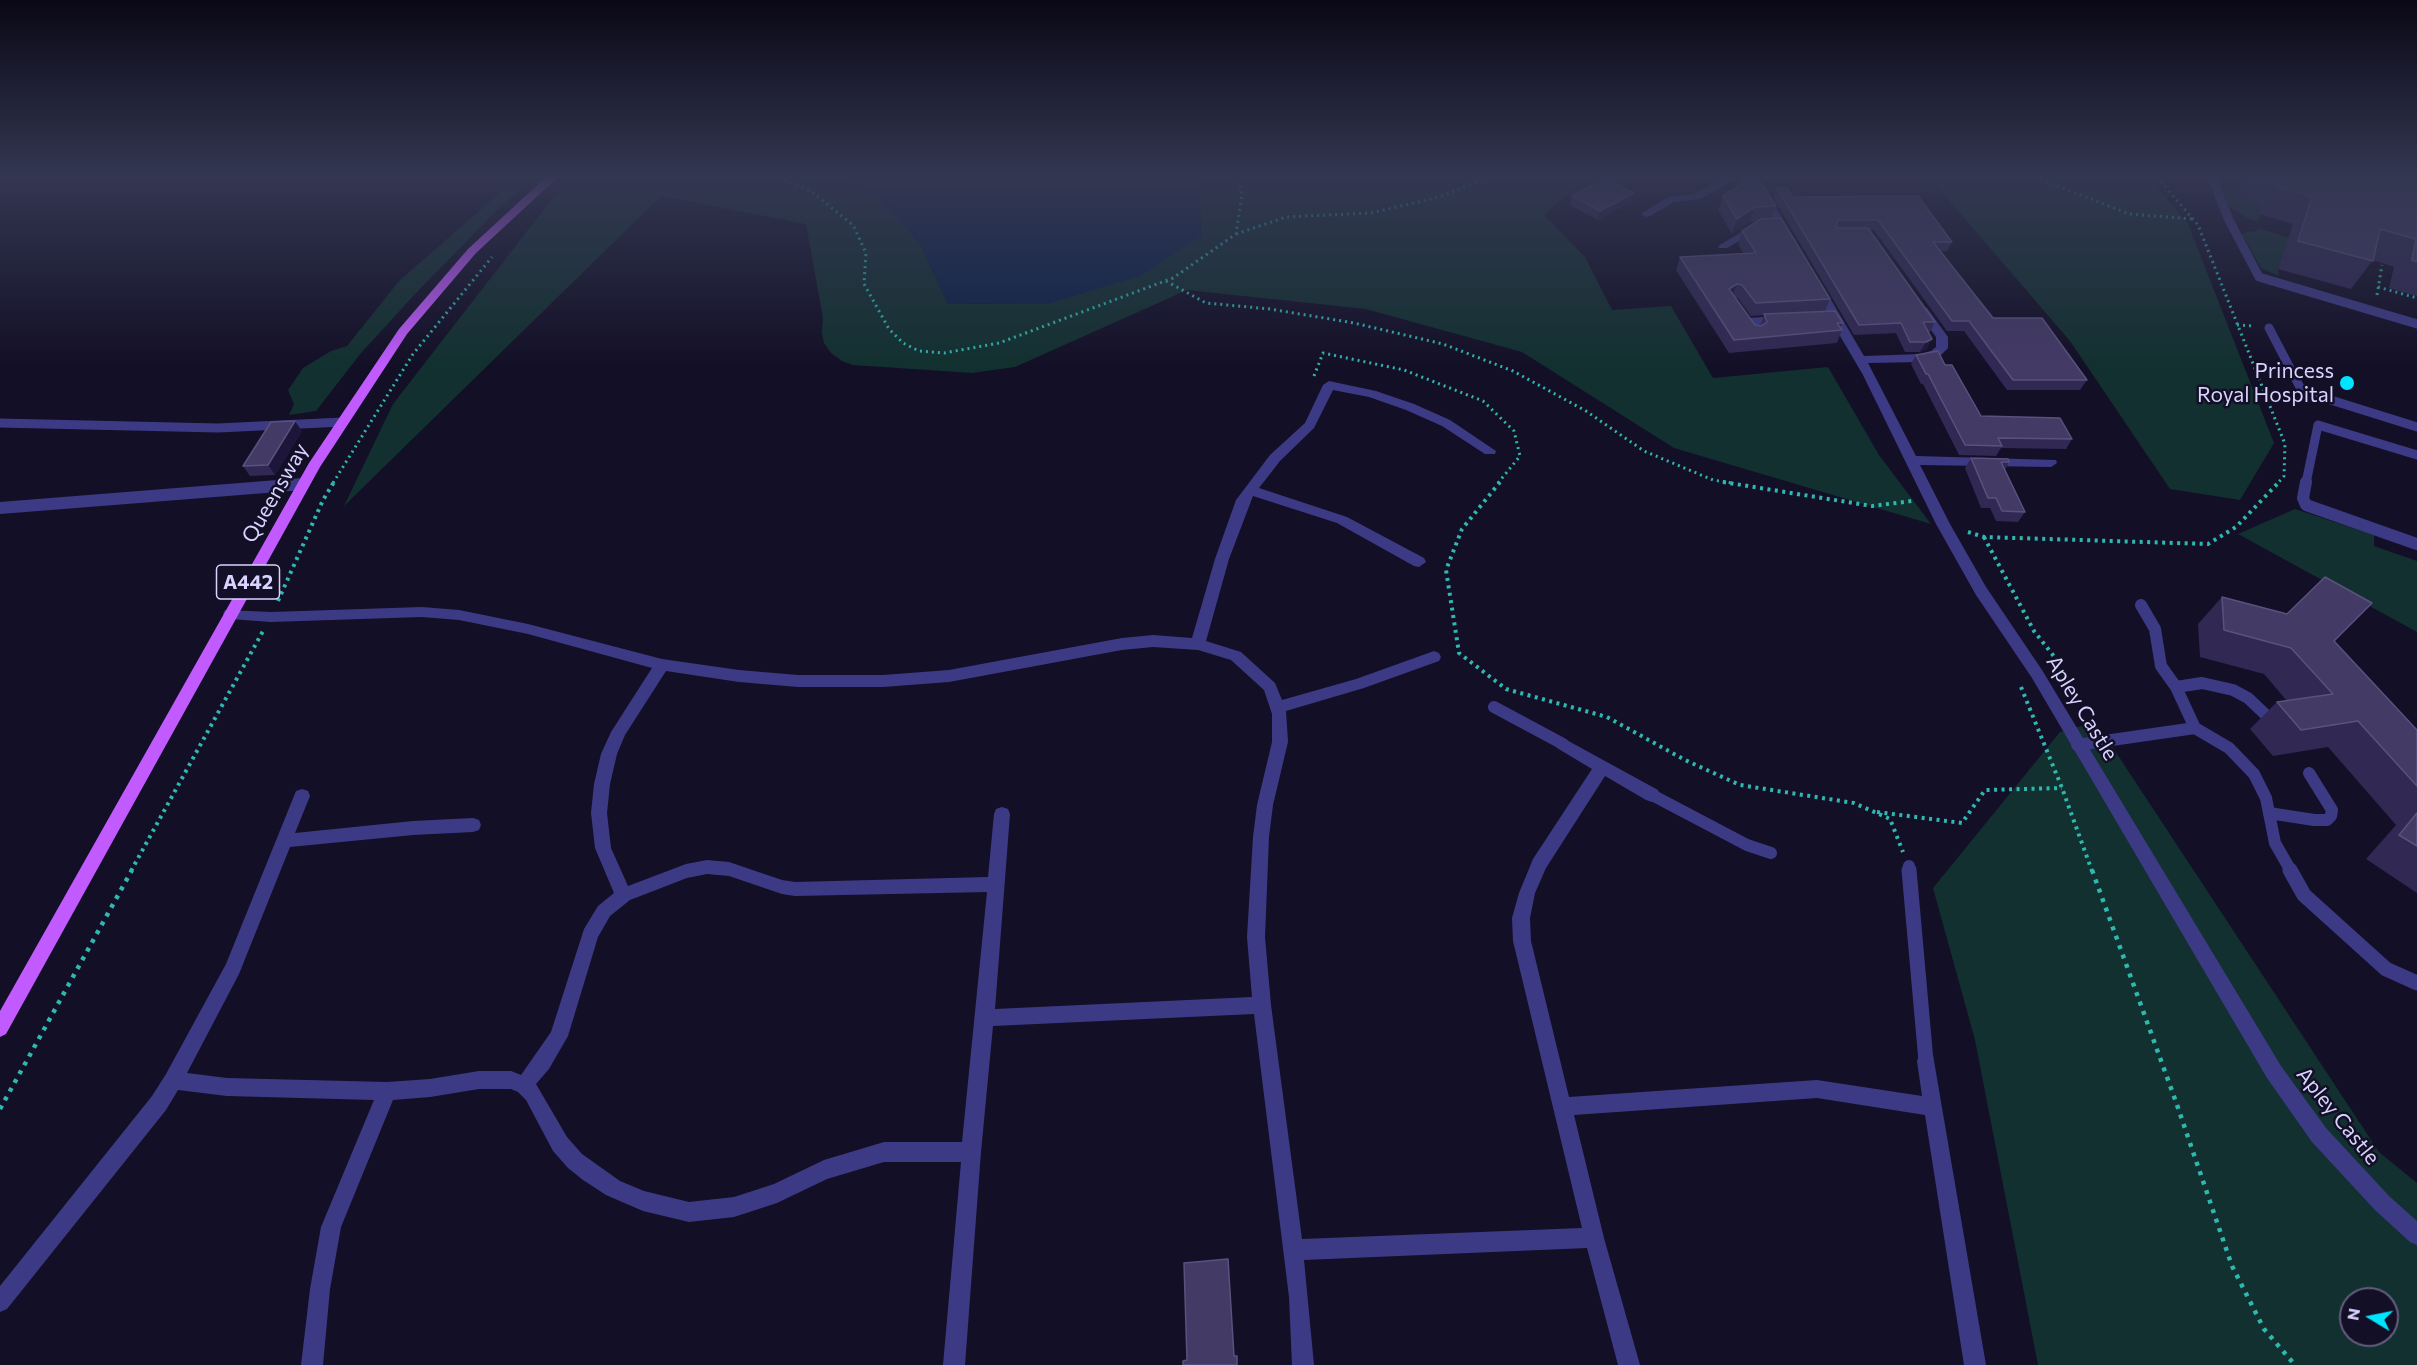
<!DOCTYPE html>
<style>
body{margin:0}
#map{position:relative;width:2417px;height:1365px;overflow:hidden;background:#130f26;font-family:Commissioner,sans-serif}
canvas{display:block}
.north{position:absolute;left:2339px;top:1287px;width:60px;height:60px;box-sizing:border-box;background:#130f26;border:2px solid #625e7d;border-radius:50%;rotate:280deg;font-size:16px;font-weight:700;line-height:24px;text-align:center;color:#d9d4ff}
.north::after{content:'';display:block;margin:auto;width:21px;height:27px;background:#00e5ff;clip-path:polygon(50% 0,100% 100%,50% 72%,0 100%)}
</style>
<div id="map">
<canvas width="2417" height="1365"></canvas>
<div class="north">N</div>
</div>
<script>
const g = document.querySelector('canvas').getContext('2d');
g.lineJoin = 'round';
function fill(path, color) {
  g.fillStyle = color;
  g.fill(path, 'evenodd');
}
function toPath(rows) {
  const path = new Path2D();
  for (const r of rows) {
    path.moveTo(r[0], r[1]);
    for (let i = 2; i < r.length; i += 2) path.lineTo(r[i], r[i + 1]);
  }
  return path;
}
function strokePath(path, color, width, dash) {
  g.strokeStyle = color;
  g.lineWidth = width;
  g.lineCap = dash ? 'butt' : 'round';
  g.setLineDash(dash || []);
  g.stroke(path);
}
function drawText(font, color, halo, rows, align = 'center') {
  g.font = font + ' Commissioner,sans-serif';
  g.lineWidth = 5;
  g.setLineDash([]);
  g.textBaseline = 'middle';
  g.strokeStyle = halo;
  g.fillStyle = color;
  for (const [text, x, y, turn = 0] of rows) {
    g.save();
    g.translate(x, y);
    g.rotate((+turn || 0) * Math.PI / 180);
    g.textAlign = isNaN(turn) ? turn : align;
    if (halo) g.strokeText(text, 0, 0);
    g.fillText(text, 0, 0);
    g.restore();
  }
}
fill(toPath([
 [518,177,535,177,497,210,416,293,361,353,316,411,289,415,294,404,288,390,303,368,331,351,347,346,399,281],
 [569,177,842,177,881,199,920,244,948,304,1051,303,1201,236,1199,177,1593,177,1575,188,1544,215,1585,257,1612,310,1671,306,1713,378,1828,367,1879,455,1931,524,1674,448,1522,352,1366,309,1187,290,1015,367,972,373,853,365,842,361,831,353,824,343,822,333,823,318,806,224,661,196,344,506,393,404],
 [1929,177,2148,177,2188,224,2274,443,2240,500,2170,489,2070,341],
 [2225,179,2242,183,2262,205,2259,221,2249,219,2228,206,2224,196],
 [2258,228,2289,238,2278,269,2279,276,2261,268,2242,234,2248,231,2256,232],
 [2295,509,2374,535,2374,546,2417,561,2417,632,2238,534],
 [2096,722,2379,1152,2417,1183,2417,1365,2038,1365,1975,1040,1933,888,2060,732],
 [2351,1299,2387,1299,2387,1335,2351,1335]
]), '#12302f');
fill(toPath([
 [842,177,1199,177,1201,236,1142,275,1051,303,948,304,920,244,881,199]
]), '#0c2248');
strokePath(toPath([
 [780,177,812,192,853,225,866,253,864,284,889,329,903,343,919,351,944,353,999,343,1173,278,1236,234,1242,194,1237,177],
 [1312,177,1325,179,1366,177],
 [2035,177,2129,214,2192,219],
 [2157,177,2198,225,2285,444,2284,476,2278,483],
 [1236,234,1286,217,1371,213,1439,197,1490,177],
 [1166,281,1206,303,1270,309,1354,323,1443,344,1513,371,1586,411,1644,451,1713,480,1732,483],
 [2378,287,2417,298],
 [2377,295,2382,265],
 [2237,325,2254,326],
 [1314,376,1323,353,1404,370,1483,401,1514,431,1520,456,1498,483],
 [333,483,413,354,492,257]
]), '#2fb8b0', 3, [2, 4]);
strokePath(toPath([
 [1500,482,1462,529,1446,570,1459,653,1506,689,1607,717,1685,760,1740,785,1854,803,1890,819,1903,852],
 [1723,482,1872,506,1912,501],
 [1968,532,1984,537,2208,544,2236,527,2279,482],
 [1984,537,2034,631,2060,664,2055,669],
 [278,601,323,500,334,482],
 [2021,687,2062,788,2092,871],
 [1877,812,1962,823,1985,790,2062,788],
 [131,871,263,631]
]), '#2fb8b0', 4, [3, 4.5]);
strokePath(toPath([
 [2092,870,2176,1102,2232,1266,2264,1329,2295,1365],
 [0,1109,132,870]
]), '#2fb8b0', 4.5, [4, 6]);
strokePath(toPath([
 [2212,177,2228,218,2259,277,2417,324],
 [2269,328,2302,391,2417,427],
 [0,423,218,428,343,422],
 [2306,483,2318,425,2417,455]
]), '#3d3a85', 9);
strokePath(toPath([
 [2306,482,2303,498,2306,505,2417,544],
 [0,508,303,484],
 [2141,605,2155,629,2161,666,2176,687,2195,728],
 [2176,687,2202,683,2233,690,2248,698,2269,718],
 [1494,707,1563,744],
 [2077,745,2195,728,2229,748,2254,774,2266,798,2275,843,2291,871],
 [1652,795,1747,845,1771,853],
 [2269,813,2314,820,2327,820,2331,816,2332,810,2309,773],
 [1909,866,1909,871]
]), '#3d3a85', 12);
strokePath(toPath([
 [1909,870,1926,1061],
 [2290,870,2304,895,2386,969,2417,983]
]), '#3d3a85', 15);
fill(toPath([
 [1726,177,1740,177,1700,199,1674,202,1650,216,1646,217,1641,214,1668,197,1694,194,1726,177],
 [1740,177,1751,177,1769,195,1791,234,1790,236,1782,236,1761,199,1740,177],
 [1757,223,1761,224,1761,228,1727,248,1719,248,1718,246,1757,223],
 [1818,285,1824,288,1864,356,1921,354,1931,351,1936,347,1936,337,1917,310,1923,307,1927,308,1948,337,1948,348,1939,357,1922,362,1868,363,1916,456,2056,460,2057,463,2051,467,1920,465,1950,524,1986,587,2042,670,2281,1066,2326,1128,2389,1196,2417,1221,2417,1245,2410,1242,2375,1210,2312,1142,2267,1078,2032,678,1976,595,1936,524,1863,375,1812,288,1818,285],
 [1781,316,1785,318,1785,322,1748,326,1742,322,1748,318,1781,316],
 [1329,381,1376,391,1414,404,1450,420,1496,451,1495,454,1485,454,1442,426,1406,410,1369,397,1333,390,1314,428,1280,461,1259,488,1347,517,1424,558,1426,562,1419,567,1414,566,1337,523,1253,496,1229,559,1206,641,1241,652,1275,683,1282,700,1356,679,1434,651,1439,653,1441,657,1439,661,1364,688,1286,711,1288,742,1273,805,1269,837,1265,937,1271,1005,1302,1239,1582,1228,1513,941,1512,918,1519,893,1533,859,1592,769,1557,748,1555,744,1557,740,1563,738,1658,790,1660,795,1658,800,1652,802,1646,800,1605,776,1546,868,1535,893,1530,918,1531,941,1569,1097,1817,1080,1922,1096,1917,1061,1919,1055,1926,1052,1933,1055,1986,1365,1964,1365,1925,1115,1817,1098,1574,1115,1604,1238,1640,1365,1618,1365,1587,1248,1304,1260,1314,1365,1292,1365,1289,1297,1254,1014,993,1026,981,1152,965,1365,943,1365,961,1162,884,1162,827,1179,777,1203,734,1217,689,1222,643,1211,606,1195,583,1180,568,1168,553,1151,526,1100,518,1092,511,1089,479,1089,430,1097,393,1100,341,1227,330,1289,323,1365,301,1365,310,1289,321,1227,374,1100,227,1096,178,1090,166,1110,7,1309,0,1312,0,1286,152,1096,166,1074,226,964,296,791,302,789,308,791,310,796,295,833,413,821,473,818,479,820,481,825,479,830,473,832,413,835,290,847,239,974,187,1073,227,1078,387,1082,430,1079,479,1071,511,1071,521,1075,551,1032,584,929,598,906,614,893,595,848,591,813,594,784,601,754,611,732,652,668,528,634,459,620,422,617,271,622,230,619,223,614,225,610,271,612,422,607,459,610,528,624,662,659,739,670,798,675,883,675,949,670,1122,638,1153,635,1192,638,1215,559,1236,500,1270,455,1305,423,1323,385,1329,381],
 [1153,647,1198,650,1231,660,1264,690,1272,714,1272,742,1257,805,1253,837,1247,937,1252,997,995,1009,1010,814,1008,809,1002,807,996,809,994,814,988,877,795,882,782,880,729,862,707,860,686,864,628,886,611,848,607,813,610,784,617,754,625,735,666,671,739,682,798,687,883,687,949,682,1122,650,1153,647],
 [707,874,729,876,782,894,795,896,987,892,962,1142,884,1142,824,1160,774,1184,734,1197,689,1202,644,1191,620,1181,582,1154,567,1137,536,1084,549,1069,568,1036,598,937,610,916,630,900,687,878,707,874]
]), '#3d3a85');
fill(toPath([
 [546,177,558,177,476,253,407,334,320,467,6,1034,0,1037,0,1011,309,463,399,329,468,249,546,177]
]), '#c25bff');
fill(toPath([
 [2244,177,2417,177,2417,296,2389,288,2394,267,2373,260,2351,289,2278,269,2293,224,2259,214,2262,205,2238,198],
 [1777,188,1793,197,1918,196,1952,242,1947,251,1940,252,1993,318,2087,380,2080,390,2007,390,1964,331,1947,331,1874,230,1869,230,1935,322,1930,332,1928,332,1927,349,1920,352,1905,352,1896,333,1854,335,1773,197],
 [1572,196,1631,202,1598,220,1570,205],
 [1723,196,1776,206,1771,218,1830,299,1825,311,1843,323,1840,328,1842,330,1837,343,1729,353,1676,270,1680,257,1744,254,1738,244,1742,231,1757,221,1750,222,1732,234,1718,210],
 [1736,298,1738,298,1751,316,1764,315,1760,326,1755,325],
 [1916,355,1945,365,1981,416,2072,439,2066,449,2001,448,1996,456,1959,455,1923,384,1921,384,1911,364],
 [302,431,275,475,250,476,243,466],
 [1971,458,2009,462,2005,470,2025,512,2018,522,1996,521,1990,508,1981,508,1965,468],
 [2222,597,2334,641,2417,730,2417,893,2366,859,2396,825,2328,747,2273,756,2250,729,2277,702,2287,701,2264,674,2200,657,2198,624]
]), '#312854');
fill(toPath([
 [1634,193,1631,202,1598,220,1600,211],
 [1755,207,1750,222,1732,234,1737,219],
 [1737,284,1732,297,1729,289],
 [1932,339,1927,349,1920,352,1926,342],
 [295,421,302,431,275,475,268,465]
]), '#1d163a');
const building = toPath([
 [1752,177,1755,177,1764,186,1776,206,1755,207,1737,219,1723,196,1752,177],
 [2280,177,2417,177,2417,262,2412,260,2416,239,2380,229,2373,261,2298,241,2312,197,2278,187,2280,177],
 [1605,178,1634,193,1600,211,1572,196,1605,178],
 [1786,187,1793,197,1918,196,1952,242,1933,242,1993,318,2042,318,2087,380,2013,380,1969,321,1952,321,1878,220,1838,220,1836,226,1838,228,1868,228,1935,322,1923,322,1932,339,1926,342,1910,342,1901,323,1859,325,1777,188,1786,187],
 [1781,218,1830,299,1756,303,1742,285,1737,284,1729,289,1755,325,1761,326,1767,322,1764,314,1835,311,1843,323,1837,323,1842,330,1734,340,1680,257,1756,253,1742,231,1761,219,1781,218],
 [1938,351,1945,365,1952,365,1981,416,2060,418,2072,439,1998,438,2002,446,1965,445,1928,374,1926,374,1916,355,1938,351],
 [295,421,268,465,243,466,271,422,295,421],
 [1971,458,2008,459,2009,462,2001,462,2025,512,2002,511,1996,498,1988,498,1971,458],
 [2325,577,2372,603,2334,641,2417,730,2417,786,2358,721,2301,730,2277,702,2333,694,2291,648,2224,630,2222,597,2287,614,2325,577],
 [2417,813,2417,846,2399,835,2417,813],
 [1228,1259,1234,1356,1237,1356,1237,1365,1183,1365,1183,1361,1187,1360,1184,1263,1228,1259]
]);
fill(building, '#433a66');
strokePath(building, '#5a527e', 1.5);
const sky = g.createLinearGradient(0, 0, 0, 369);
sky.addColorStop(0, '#0a0815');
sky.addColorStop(0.48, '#333752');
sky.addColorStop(1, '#33375200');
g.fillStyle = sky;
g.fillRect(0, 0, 2417, 369);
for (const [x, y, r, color] of [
 [2347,383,8,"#00e5ff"]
]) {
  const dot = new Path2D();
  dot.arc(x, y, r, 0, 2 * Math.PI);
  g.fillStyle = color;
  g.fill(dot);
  strokePath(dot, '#130f26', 2);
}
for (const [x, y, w] of [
 [248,582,63]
]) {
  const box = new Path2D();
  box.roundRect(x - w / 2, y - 17, w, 34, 4.5);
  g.fillStyle = '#130f26';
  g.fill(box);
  strokePath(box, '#d9d4ff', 1.5);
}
drawText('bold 20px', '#d9d4ff', null, [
 ["A442",248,582]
]);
drawText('21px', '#d9d4ff', '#130f26', [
 ["Princess",2334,371],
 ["Royal Hospital",2334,395]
], 'right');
drawText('21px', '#d9d4ff', '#130f26', [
 ["Queensway",275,493,-60],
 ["Apley Castle",2082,708,59],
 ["Apley Castle",2338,1116,51]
]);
</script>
